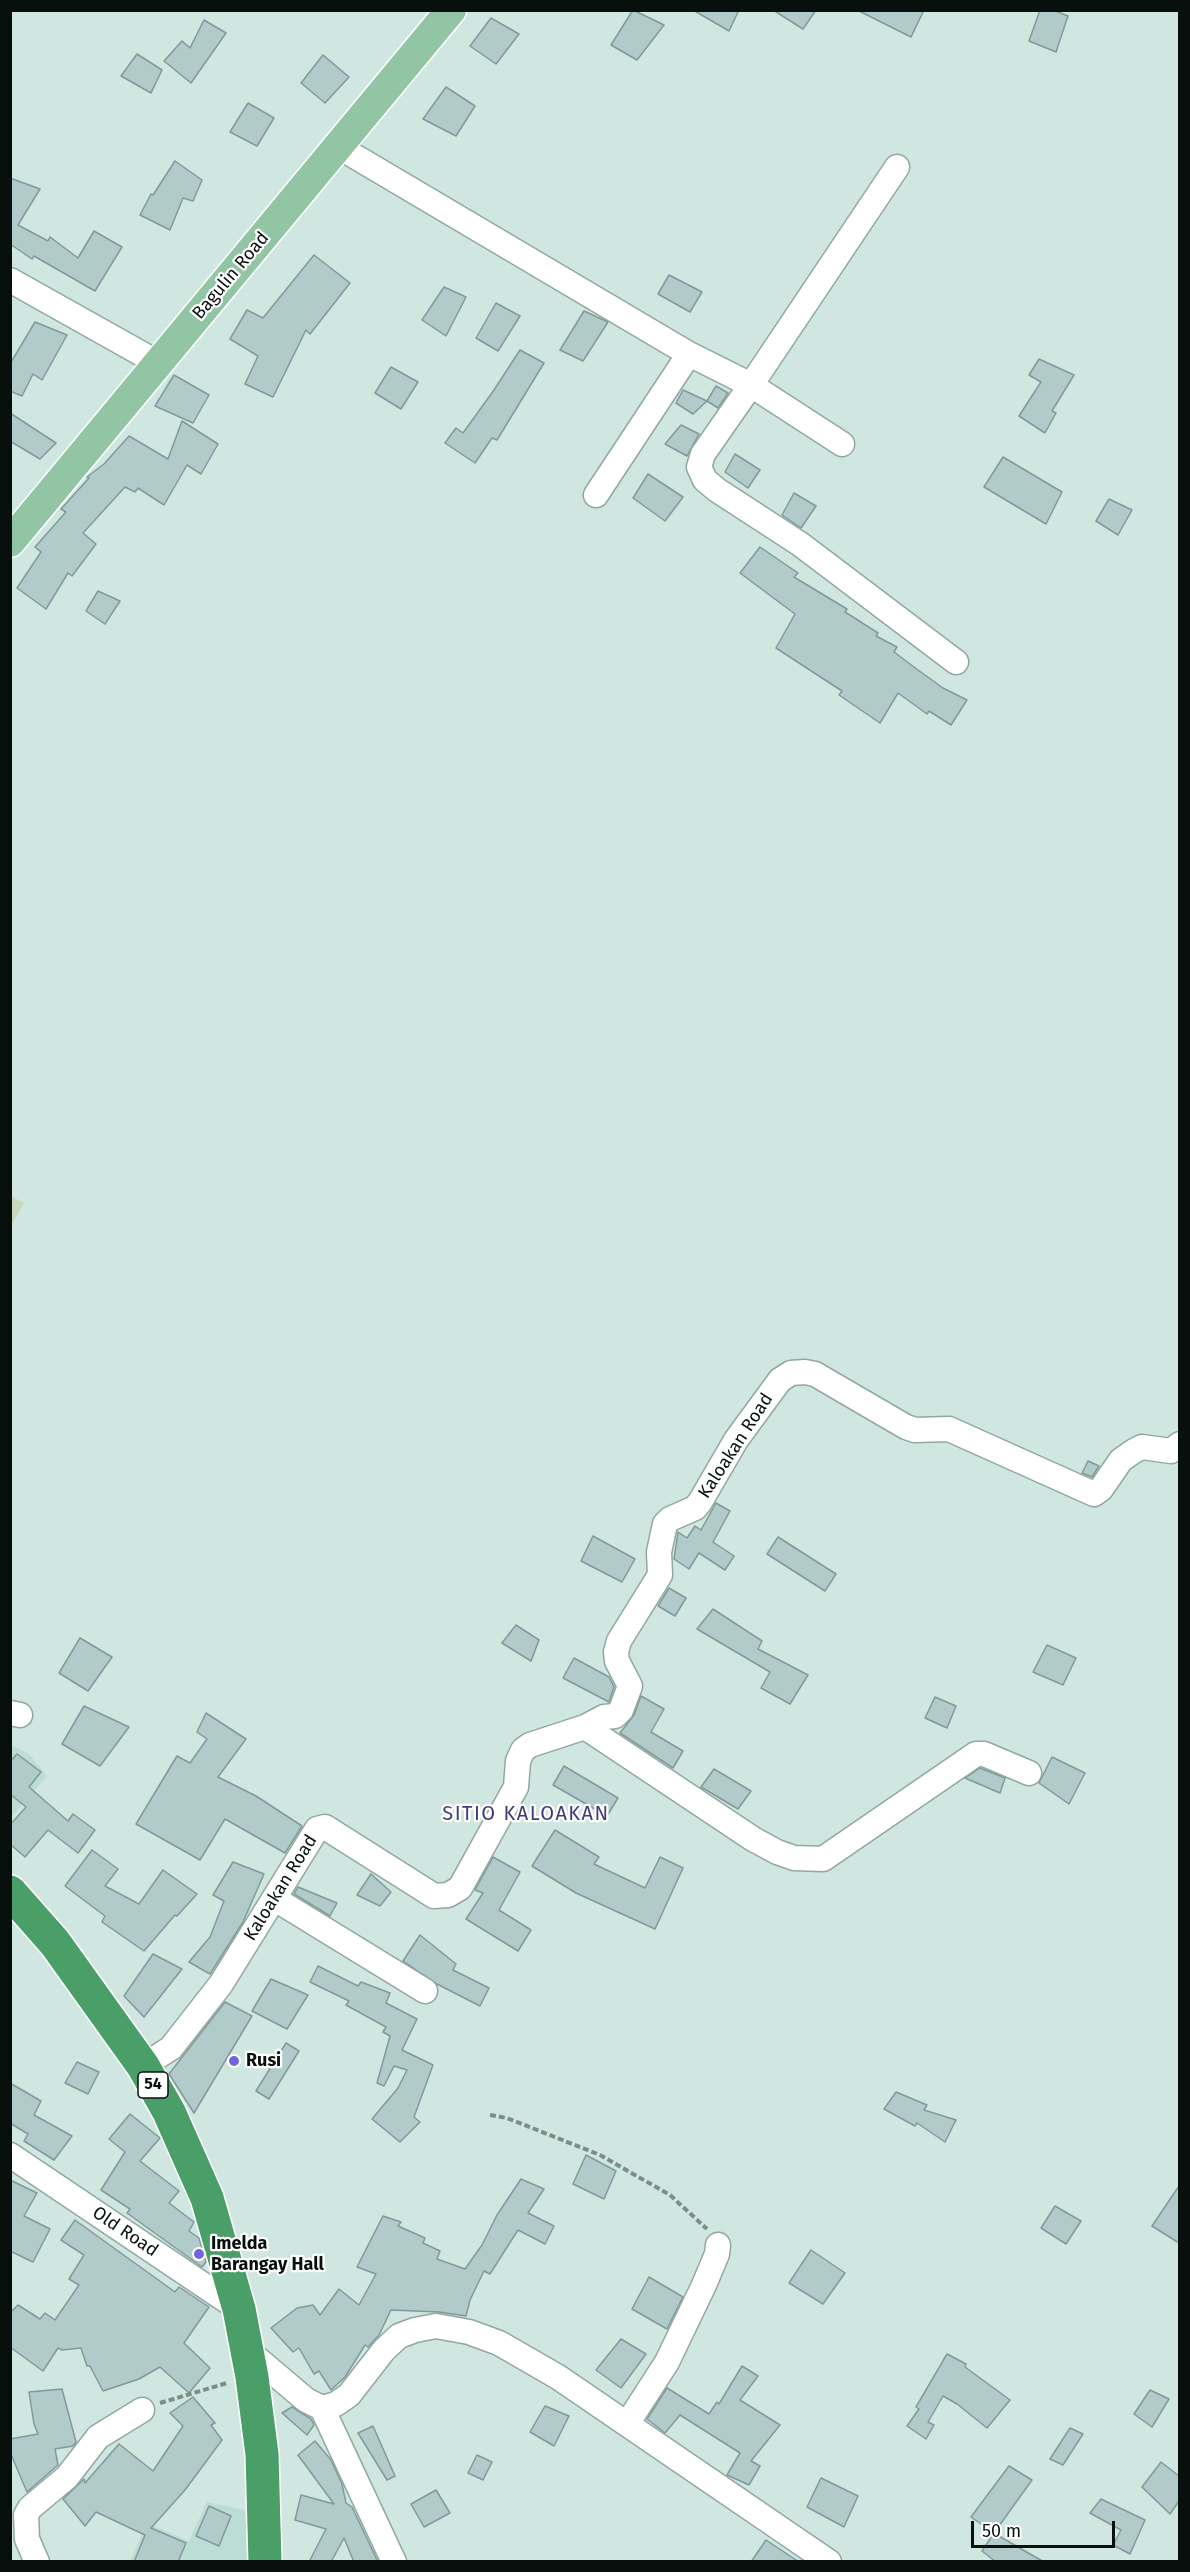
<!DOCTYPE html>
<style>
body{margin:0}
#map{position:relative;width:1190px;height:2572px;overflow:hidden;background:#cfe7e0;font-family:"Fira Sans",sans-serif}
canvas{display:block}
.frame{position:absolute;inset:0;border:12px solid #08100e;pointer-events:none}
.scale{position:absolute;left:971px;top:2521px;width:144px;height:27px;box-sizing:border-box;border:3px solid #08100e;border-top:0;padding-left:8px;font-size:18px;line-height:21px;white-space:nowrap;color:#08100e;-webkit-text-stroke:4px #fff;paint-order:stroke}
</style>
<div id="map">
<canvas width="1190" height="2572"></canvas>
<div class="frame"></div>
<div class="scale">50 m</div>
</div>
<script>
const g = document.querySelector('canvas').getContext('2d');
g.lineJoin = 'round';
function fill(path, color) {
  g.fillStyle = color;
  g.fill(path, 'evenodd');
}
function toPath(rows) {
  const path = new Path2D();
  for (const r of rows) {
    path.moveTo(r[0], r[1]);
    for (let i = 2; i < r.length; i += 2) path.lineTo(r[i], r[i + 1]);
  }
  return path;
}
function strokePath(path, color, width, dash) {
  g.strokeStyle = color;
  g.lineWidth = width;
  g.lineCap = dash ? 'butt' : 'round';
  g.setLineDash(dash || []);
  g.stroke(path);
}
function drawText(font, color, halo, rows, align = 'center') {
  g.font = font + ' "Fira Sans",sans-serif';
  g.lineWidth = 4.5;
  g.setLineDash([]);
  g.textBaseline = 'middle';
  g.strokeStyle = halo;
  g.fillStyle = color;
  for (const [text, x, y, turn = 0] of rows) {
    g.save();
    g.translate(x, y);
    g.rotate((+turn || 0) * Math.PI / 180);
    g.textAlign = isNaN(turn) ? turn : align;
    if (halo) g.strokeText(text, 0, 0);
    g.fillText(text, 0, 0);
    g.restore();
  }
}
fill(toPath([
 [11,1744,29,1754,47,1776,11,1817],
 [207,2502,248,2511,247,2561,130,2562,147,2523,189,2541]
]), '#bcddd3');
fill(toPath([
 [11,1196,24,1203,11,1226]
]), '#c8d9bb');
const building = toPath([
 [633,10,664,25,637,60,611,45,633,10],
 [693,10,739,10,729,31,693,10],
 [773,10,816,10,803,29,773,10],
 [857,10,924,10,911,37,857,10],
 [1040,10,1053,10,1068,16,1056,52,1029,41,1040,10],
 [491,18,519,34,496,64,470,46,491,18],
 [204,20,226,33,191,83,164,61,182,41,190,48,204,20],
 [137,54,162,70,151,93,121,76,137,54],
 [323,55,349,77,325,103,301,83,323,55],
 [446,87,475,106,456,136,423,119,446,87],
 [248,103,274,118,257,146,230,132,248,103],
 [175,161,202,180,193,201,183,198,170,230,140,215,151,194,153,195,175,161],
 [10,178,40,189,18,225,48,241,50,237,78,258,94,231,122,247,95,291,34,256,32,259,10,244,10,178],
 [314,255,350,283,310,334,306,330,273,397,245,384,258,356,230,339,247,310,263,318,314,255],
 [669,275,702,292,690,312,658,294,669,275],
 [444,287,466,297,446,336,422,320,444,287],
 [496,303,520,316,498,351,476,338,496,303],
 [584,311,608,322,583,361,560,350,584,311],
 [35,322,67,335,42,380,33,374,22,396,10,391,10,364,35,322],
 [520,350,544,363,497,440,492,438,475,463,445,443,456,428,463,433,494,390,520,350],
 [1039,359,1074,375,1052,411,1056,413,1045,433,1019,416,1041,382,1029,375,1039,359],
 [391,367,418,382,401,409,375,393,391,367],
 [174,375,209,395,193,423,155,406,174,375],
 [716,386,728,393,718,408,707,401,716,386],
 [683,390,707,401,693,414,676,403,683,390],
 [10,413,56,443,40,459,10,441,10,413],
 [182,421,218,444,201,474,187,465,164,505,138,488,135,492,125,487,83,533,96,544,72,576,68,573,46,609,17,588,41,552,35,547,66,512,61,509,89,478,87,477,104,464,129,436,168,459,182,421],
 [681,425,699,434,687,456,665,444,681,425],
 [735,454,760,470,748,488,725,472,735,454],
 [1003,457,1062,492,1046,524,984,487,1003,457],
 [648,474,683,497,665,521,633,498,648,474],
 [794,493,816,506,801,528,782,515,794,493],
 [1109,499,1132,510,1118,535,1096,521,1109,499],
 [760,547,798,573,794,577,847,609,845,612,878,633,876,636,897,647,894,652,918,670,943,688,967,700,951,725,929,711,927,714,898,693,880,723,839,695,842,691,776,648,795,614,740,573,760,547],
 [98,591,120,601,105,624,86,611,98,591],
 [1088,1461,1099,1466,1092,1477,1082,1473,1088,1461],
 [716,1503,730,1511,713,1542,734,1556,725,1570,699,1553,689,1569,674,1559,678,1532,687,1538,695,1526,701,1530,716,1503],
 [593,1536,635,1559,622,1582,581,1561,593,1536],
 [778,1537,836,1574,825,1591,767,1554,778,1537],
 [669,1588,686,1598,675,1616,658,1606,669,1588],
 [713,1609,762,1641,758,1649,808,1675,790,1704,761,1688,770,1672,697,1629,713,1609],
 [516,1625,539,1640,531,1661,502,1643,516,1625],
 [80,1638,112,1657,88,1691,59,1673,80,1638],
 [1047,1645,1076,1658,1063,1685,1033,1672,1047,1645],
 [574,1658,609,1677,614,1687,609,1702,563,1678,574,1658],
 [641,1696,664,1709,651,1732,683,1751,673,1768,620,1733,634,1715,641,1696],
 [935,1697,956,1706,947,1728,925,1718,935,1697],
 [84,1706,129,1727,100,1766,62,1744,84,1706],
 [206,1713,246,1739,218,1777,256,1796,302,1826,285,1853,225,1819,200,1860,136,1824,177,1756,190,1763,207,1739,197,1732,206,1713],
 [17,1754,41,1772,29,1787,68,1821,73,1814,95,1830,78,1853,48,1830,25,1857,10,1844,10,1825,26,1807,10,1794,10,1762,17,1754],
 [1052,1757,1085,1773,1069,1804,1039,1783,1052,1757],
 [564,1766,618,1798,607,1816,553,1785,564,1766],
 [980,1768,1005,1778,1000,1793,965,1778,980,1768],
 [714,1769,751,1791,738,1809,701,1787,714,1769],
 [555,1830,599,1857,594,1864,645,1888,660,1857,683,1868,655,1929,576,1893,532,1866,555,1830],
 [92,1850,118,1869,105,1886,139,1904,163,1870,197,1894,177,1916,175,1915,144,1951,102,1922,105,1916,65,1886,92,1850],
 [493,1857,520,1872,499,1910,531,1930,518,1951,466,1919,483,1893,475,1890,493,1857],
 [233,1862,264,1874,243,1922,210,1974,189,1962,210,1937,224,1901,213,1895,233,1862],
 [371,1874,391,1892,380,1906,357,1895,371,1874],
 [298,1887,337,1903,330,1916,294,1894,298,1887],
 [420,1935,456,1964,453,1970,489,1988,480,2006,437,1984,403,1961,420,1935],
 [153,1954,182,1969,144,2017,124,1996,153,1954],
 [318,1966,358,1986,361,1982,390,1993,386,2003,417,2019,402,2050,433,2065,414,2117,420,2122,400,2142,372,2119,398,2088,407,2070,394,2066,384,2086,377,2083,390,2036,383,2032,386,2027,346,2005,349,2001,310,1982,318,1966],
 [271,1979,308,1995,287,2029,252,2011,271,1979],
 [225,2002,252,2016,194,2113,169,2074,225,2002],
 [286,2043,299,2051,269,2099,256,2091,286,2043],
 [77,2062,99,2072,88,2094,65,2083,77,2062],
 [10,2083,41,2101,34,2115,72,2136,54,2160,24,2141,28,2134,10,2123,10,2083],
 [896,2092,927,2105,924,2110,956,2120,945,2142,917,2123,915,2126,884,2109,896,2092],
 [130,2114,160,2138,140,2161,179,2191,169,2203,194,2222,189,2231,199,2238,206,2262,202,2267,127,2213,130,2209,101,2190,125,2152,109,2139,130,2114],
 [586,2155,616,2171,604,2199,573,2184,586,2155],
 [521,2179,544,2189,528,2213,554,2226,545,2244,518,2230,490,2274,484,2271,470,2300,466,2316,439,2312,391,2310,379,2335,368,2347,365,2345,345,2377,331,2390,319,2371,314,2374,299,2348,293,2352,271,2328,297,2308,313,2305,320,2315,339,2289,359,2305,376,2274,357,2267,383,2216,401,2222,398,2226,425,2238,423,2243,440,2251,437,2259,465,2269,482,2245,497,2215,521,2179],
 [10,2180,37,2193,24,2216,50,2229,33,2262,10,2251,10,2180],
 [1179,2186,1179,2243,1152,2226,1179,2186],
 [1055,2206,1081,2221,1066,2244,1041,2228,1055,2206],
 [75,2220,175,2292,179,2287,209,2307,184,2343,210,2368,189,2393,160,2367,139,2379,103,2391,90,2366,87,2366,81,2348,62,2350,58,2348,43,2371,10,2347,10,2313,18,2305,40,2319,45,2313,55,2320,79,2285,69,2279,84,2255,61,2240,75,2220],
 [811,2250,845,2273,823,2304,789,2283,811,2250],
 [649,2277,683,2297,667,2329,632,2309,649,2277],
 [621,2339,646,2354,621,2388,596,2370,621,2339],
 [947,2354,966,2364,965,2367,1010,2400,987,2428,957,2404,943,2396,928,2422,934,2425,926,2439,907,2426,919,2409,916,2407,947,2354],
 [742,2366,758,2376,740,2400,780,2425,751,2461,760,2466,749,2485,727,2475,740,2453,680,2415,665,2433,647,2419,667,2388,709,2414,717,2402,719,2404,742,2366],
 [62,2389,76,2442,73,2446,55,2449,58,2465,27,2492,10,2452,10,2439,38,2434,34,2424,29,2392,62,2389],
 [1150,2390,1169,2399,1152,2427,1134,2414,1150,2390],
 [193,2397,215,2423,211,2425,222,2440,185,2490,151,2528,186,2543,178,2562,134,2562,145,2535,96,2512,85,2526,63,2499,84,2479,85,2483,119,2444,153,2471,183,2426,170,2413,193,2397],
 [545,2406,569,2416,554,2446,530,2432,545,2406],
 [292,2407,311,2419,314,2425,307,2435,282,2413,292,2407],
 [373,2426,395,2476,387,2480,358,2433,373,2426],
 [1070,2428,1083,2434,1063,2465,1050,2459,1070,2428],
 [315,2441,331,2460,342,2484,346,2503,352,2507,378,2562,354,2562,344,2538,331,2562,309,2562,326,2529,295,2520,301,2495,334,2504,298,2455,315,2441],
 [477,2455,492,2462,483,2480,468,2473,477,2455],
 [1161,2462,1179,2476,1179,2501,1170,2514,1142,2487,1161,2462],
 [1009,2466,1032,2480,994,2533,971,2517,1009,2466],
 [821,2478,858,2496,844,2527,807,2507,821,2478],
 [436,2490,450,2513,424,2527,411,2504,436,2490],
 [1101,2499,1145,2520,1130,2554,1113,2545,1121,2530,1090,2513,1101,2499],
 [209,2506,231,2516,219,2546,196,2536,209,2506],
 [994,2533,1011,2543,1044,2562,996,2562,982,2551,994,2533],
 [766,2540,799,2562,751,2562,766,2540]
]);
fill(building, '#b1cbcb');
strokePath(building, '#809999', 1.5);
const minor = toPath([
 [339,147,689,354,751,385,703,454,699,467,705,480,717,490,800,544,956,662],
 [10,280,158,363],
 [842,444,751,385,897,167],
 [596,495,689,354],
 [10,1713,20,1715],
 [585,1727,753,1839,777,1852,794,1858,823,1859,976,1754,984,1754,1029,1773],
 [275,1899,425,1991],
 [143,2066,171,2048,221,1984,317,1829,325,1827,434,1896,448,1895,460,1888,516,1787,518,1761,523,1750,530,1745,585,1727,604,1717,615,1716,621,1710,630,1686,617,1661,616,1652,619,1641,660,1575,659,1552,665,1524,670,1519,695,1508,700,1502,736,1440,780,1380,791,1373,805,1372,815,1374,906,1427,915,1430,949,1429,1094,1494,1101,1489,1121,1460,1134,1451,1142,1447,1171,1451,1180,1444],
 [10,2155,239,2309],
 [247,2350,306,2400,322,2408,336,2404,349,2395,384,2350,399,2336,415,2330,436,2326,469,2332,499,2343,558,2377,829,2562],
 [322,2408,394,2562],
 [627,2424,667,2362,704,2285,717,2254,718,2245],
 [37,2562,27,2539,26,2515,30,2508,67,2477,98,2437,142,2410]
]);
const major = toPath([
 [10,542,451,10]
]);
const highway = toPath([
 [10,1892,55,1943,143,2066,169,2112,207,2198,239,2309,252,2377,262,2454,265,2562]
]);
strokePath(minor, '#91a8a1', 27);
strokePath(major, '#fff', 33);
strokePath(highway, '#fff', 36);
strokePath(toPath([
 [490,2115,507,2118,600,2155,670,2195,707,2229],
 [160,2403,227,2383]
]), '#7d8e89', 4, [6, 3]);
strokePath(minor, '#fff', 24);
strokePath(major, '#92c5a4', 30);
strokePath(highway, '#499f67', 33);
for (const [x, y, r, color] of [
 [234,2061,6,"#7164de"],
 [199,2254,6,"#7164de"]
]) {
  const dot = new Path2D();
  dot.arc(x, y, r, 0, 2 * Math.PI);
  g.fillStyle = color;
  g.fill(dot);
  strokePath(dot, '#fff', 2);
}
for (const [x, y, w] of [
 [153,2085,30]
]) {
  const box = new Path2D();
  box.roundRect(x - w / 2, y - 13, w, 26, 4.5);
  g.fillStyle = '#fff';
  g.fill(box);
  strokePath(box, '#08100e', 1.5);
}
drawText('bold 16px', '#08100e', null, [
 ["54",153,2085]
]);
drawText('18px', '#08100e', '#fff', [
 ["Bagulin Road",231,276,-50],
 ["Kaloakan Road",736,1446,-57],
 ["Kaloakan Road",281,1888,-58],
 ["Old Road",125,2232,34]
]);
drawText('bold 18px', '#08100e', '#fff', [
 ["Rusi",246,2061],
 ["Imelda",211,2244],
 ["Barangay Hall",211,2265]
], 'left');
g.letterSpacing = '1.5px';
drawText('20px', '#413c79', '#fff', [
 ["SITIO KALOAKAN",526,1814]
]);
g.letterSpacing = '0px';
</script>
